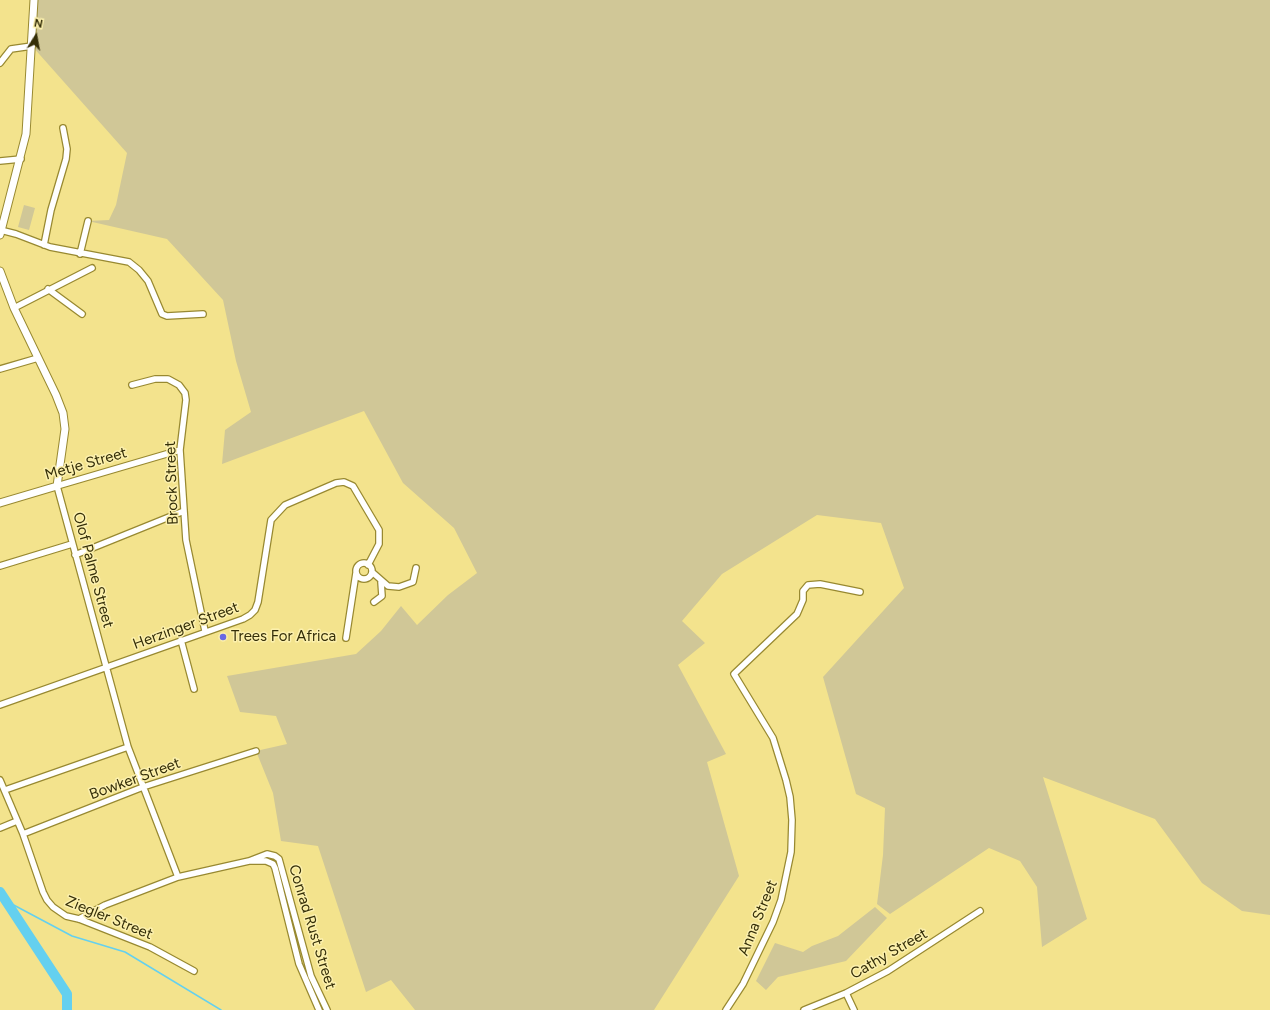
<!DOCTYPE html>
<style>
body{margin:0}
#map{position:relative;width:1270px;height:1010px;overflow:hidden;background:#f3e38d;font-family:Figtree,sans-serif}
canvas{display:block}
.north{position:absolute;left:16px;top:16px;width:40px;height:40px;-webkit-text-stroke:3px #fcf0ad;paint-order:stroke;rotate:11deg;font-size:11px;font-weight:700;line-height:16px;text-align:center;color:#342e08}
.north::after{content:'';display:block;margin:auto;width:14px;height:18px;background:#342e08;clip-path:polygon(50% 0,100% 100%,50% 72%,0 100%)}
</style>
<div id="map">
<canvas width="1270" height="1010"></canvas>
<div class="north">N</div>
</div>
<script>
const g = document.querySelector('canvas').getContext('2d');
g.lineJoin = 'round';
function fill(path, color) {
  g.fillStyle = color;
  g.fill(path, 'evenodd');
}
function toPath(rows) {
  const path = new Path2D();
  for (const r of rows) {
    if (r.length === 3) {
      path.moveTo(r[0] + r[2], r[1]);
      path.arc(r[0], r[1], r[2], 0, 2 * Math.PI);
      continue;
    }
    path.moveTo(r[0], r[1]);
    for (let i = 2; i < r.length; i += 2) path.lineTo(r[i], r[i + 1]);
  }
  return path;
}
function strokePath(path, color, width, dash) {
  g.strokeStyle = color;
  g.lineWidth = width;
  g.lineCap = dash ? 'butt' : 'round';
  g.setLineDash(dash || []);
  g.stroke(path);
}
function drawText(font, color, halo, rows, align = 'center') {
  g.font = font + ' Figtree,sans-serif';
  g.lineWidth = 3;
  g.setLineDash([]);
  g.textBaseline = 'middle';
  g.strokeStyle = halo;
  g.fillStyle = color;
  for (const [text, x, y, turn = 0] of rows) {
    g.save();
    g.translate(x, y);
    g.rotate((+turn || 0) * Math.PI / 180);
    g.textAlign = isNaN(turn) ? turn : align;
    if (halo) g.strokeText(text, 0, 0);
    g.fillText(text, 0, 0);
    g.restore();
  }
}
fill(toPath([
 [34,0,1270,0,1270,915,1242,911,1202,883,1155,819,1043,777,1087,919,1042,947,1037,887,1020,861,989,848,890,914,877,904,883,855,885,808,856,794,823,677,904,588,881,523,817,515,722,574,682,621,705,643,678,665,726,754,707,762,739,876,654,1010,415,1010,391,980,366,992,318,846,281,841,273,793,256,751,287,744,276,716,240,712,227,676,356,654,381,631,401,606,417,625,448,595,477,573,454,528,403,483,364,411,222,464,225,430,251,412,236,361,223,300,167,239,88,221,109,220,116,205,127,153,32,46],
 [24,205,35,208,29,230,18,227],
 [875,907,887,918,846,961,778,977,766,990,756,981,775,943,803,952,812,946,838,936]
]), '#d0c797');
strokePath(toPath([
 [8,902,72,936,125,952,221,1010]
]), '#64d0ef', 1.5);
strokePath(toPath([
 [0,892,67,994,67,1010]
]), '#64d0ef', 10);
const minor = toPath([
 [0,63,11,49,32,46],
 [0,161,21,159],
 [0,230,16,234,50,247,129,262,139,270,148,281,162,314,167,316,203,314],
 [44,245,51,210,66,159,67,149,63,128],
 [80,254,88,221],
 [48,289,82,314],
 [14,308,92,268],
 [0,369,38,358],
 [132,385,155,379,168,379,179,385,185,393,186,400,180,450,186,540,205,631],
 [75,555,184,511],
 [364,571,8],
 [0,566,72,544],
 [372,572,388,586,399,587,413,582,416,568],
 [374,602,382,596,381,582],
 [346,638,356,573],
 [181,640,194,689],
 [0,705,243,619,250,615,255,610,258,602,271,520,285,505,336,483,344,482,353,486,379,530,379,544,368,565],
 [0,780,23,834,43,892,47,900,53,907,66,916,79,919,150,947,194,971],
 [5,790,128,747],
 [0,828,17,821],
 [23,834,143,787,256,751],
 [249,861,267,854,275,856,279,859,311,976,327,1010],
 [178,877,128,747,57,486,180,450],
 [79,919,105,905,178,877,249,861,266,861,273,864,275,868,299,964,319,1010],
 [846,993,854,1010],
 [726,1010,743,984,773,922,781,900,791,852,792,820,790,797,786,780,773,738,734,674,797,614,803,600,803,591,808,585,820,584,860,592],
 [804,1010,846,993,888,971,980,911]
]);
const tertiary = toPath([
 [0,235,26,134,34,0],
 [0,271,14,308,56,395,63,413,65,429,57,486,0,503]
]);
strokePath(minor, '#988931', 8);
strokePath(tertiary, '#988931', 9);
strokePath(minor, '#fff', 5.5);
strokePath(tertiary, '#fff', 7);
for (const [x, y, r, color] of [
 [223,637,4,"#6969e3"]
]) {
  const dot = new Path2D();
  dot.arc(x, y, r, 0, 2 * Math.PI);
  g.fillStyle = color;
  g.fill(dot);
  strokePath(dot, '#fcf0ad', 1.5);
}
drawText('15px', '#342e08', '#fcf0ad', [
 ["Metje Street",86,464,-16],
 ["Brock Street",172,483,-92],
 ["Olof Palme Street",93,570,75],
 ["Herzinger Street",186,626,-20],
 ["Bowker Street",135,779,-20],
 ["Ziegler Street",109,918,22],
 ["Anna Street",758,918,-68],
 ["Conrad Rust Street",312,927,73],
 ["Cathy Street",889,954,-30]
]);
drawText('15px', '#342e08', '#fcf0ad', [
 ["Trees For Africa",231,637]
], 'left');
</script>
